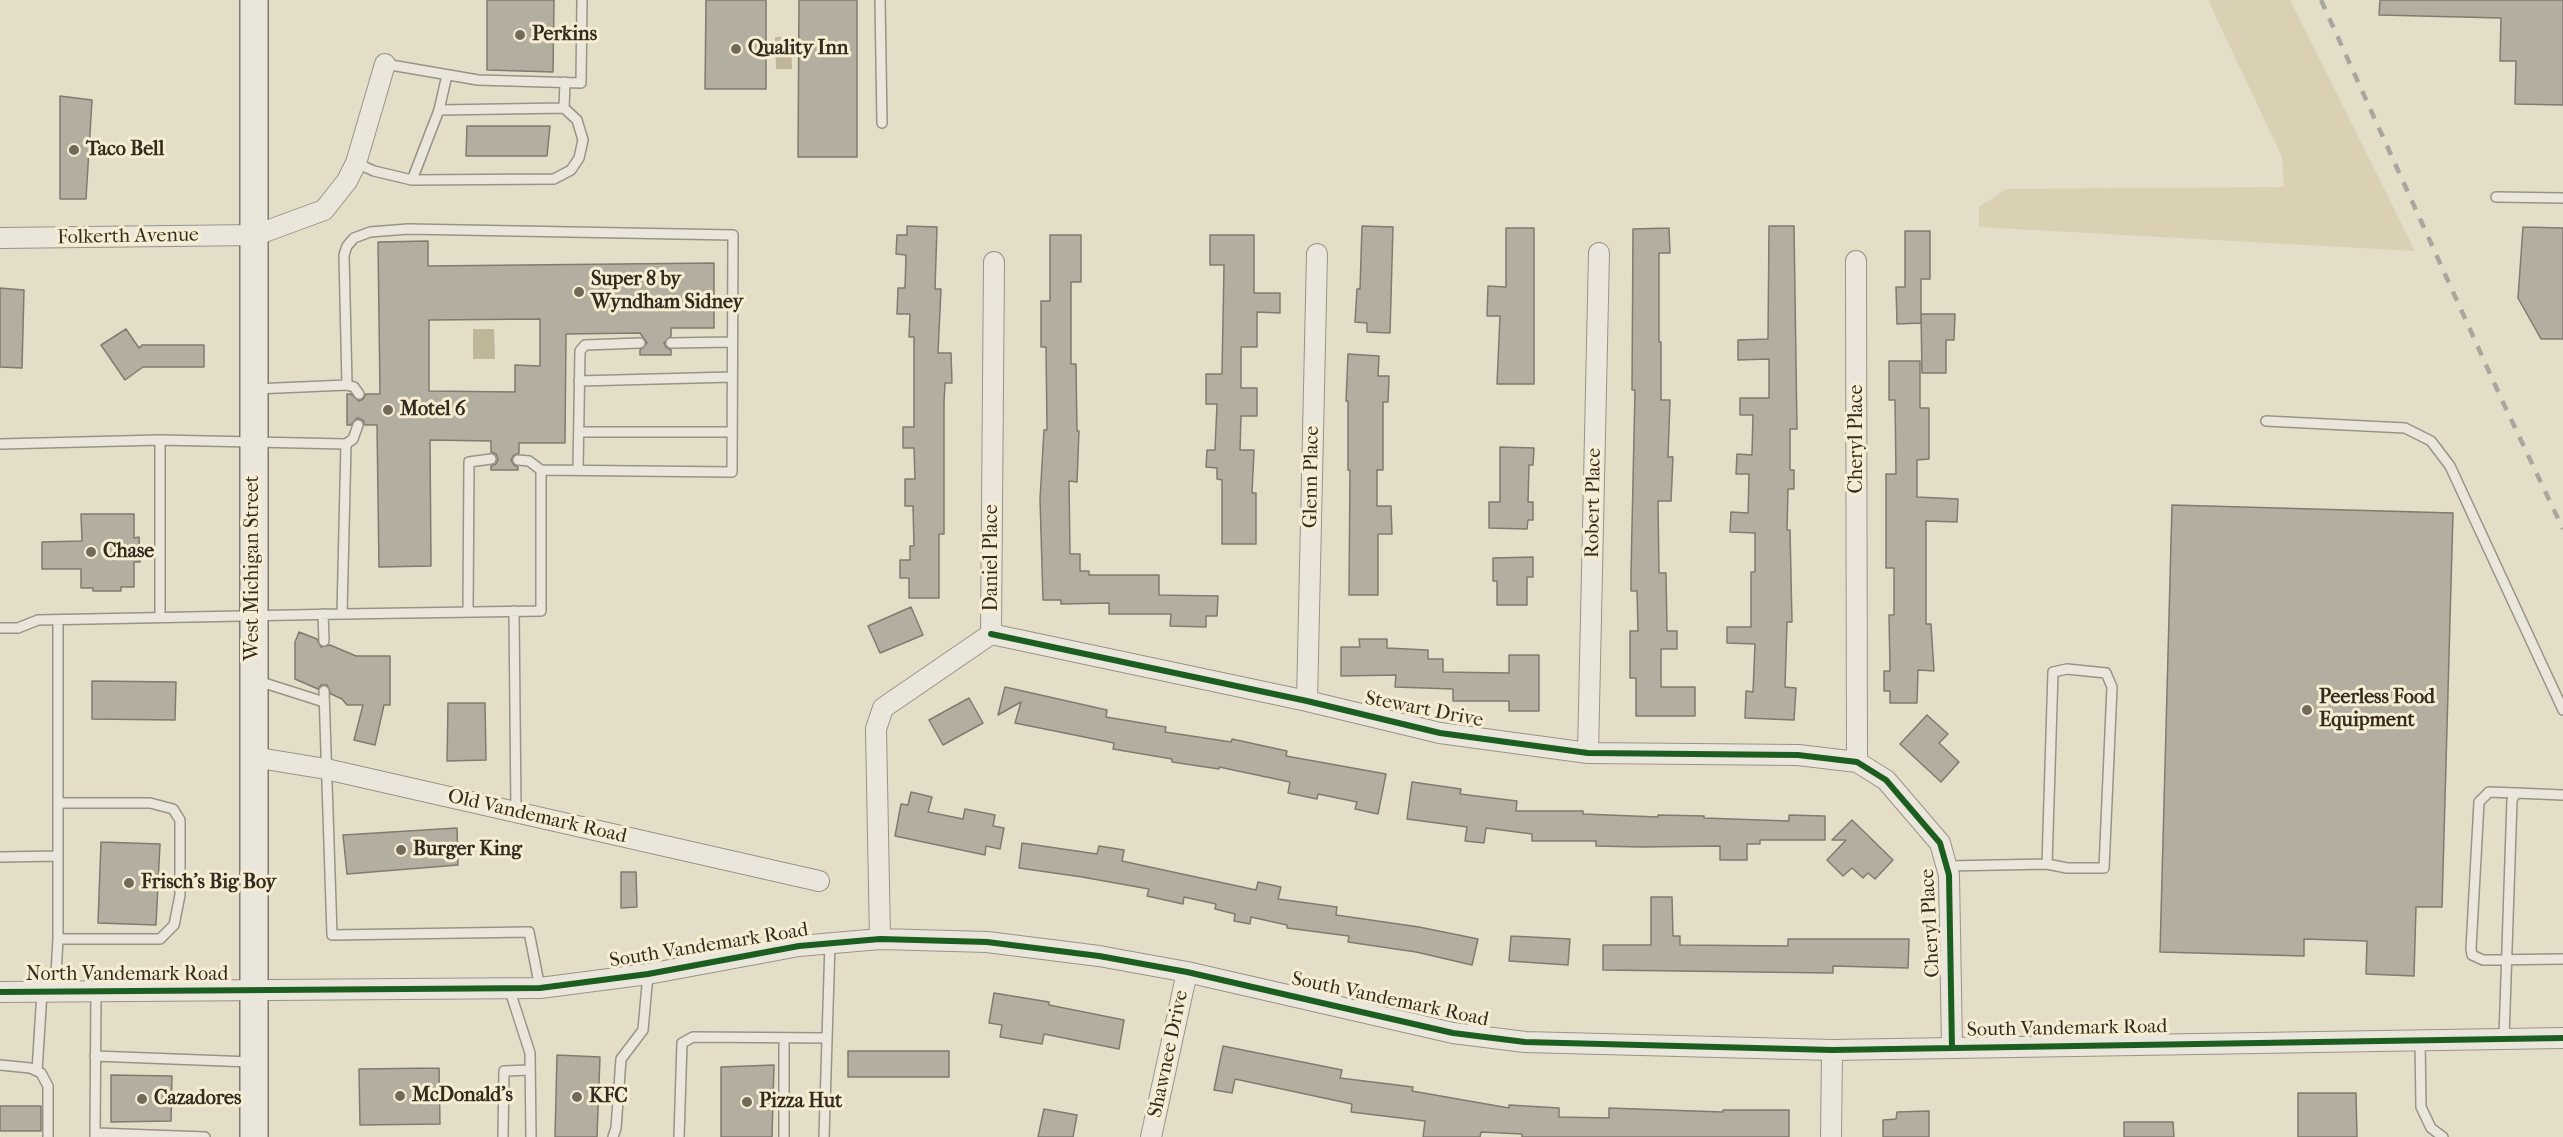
<!DOCTYPE html>
<style>
body{margin:0}
canvas{display:block;background:#e4dec8}
</style>
<canvas width="2563" height="1137"></canvas>
<script>
const g = document.querySelector('canvas').getContext('2d');
g.lineJoin = 'round';
function fill(path, color) {
  g.fillStyle = color;
  g.fill(path, 'evenodd');
}
function toPath(rows) {
  const path = new Path2D();
  for (const r of rows) {
    path.moveTo(r[0], r[1]);
    for (let i = 2; i < r.length; i += 2) path.lineTo(r[i], r[i + 1]);
  }
  return path;
}
function strokePath(path, color, width, dash) {
  g.strokeStyle = color;
  g.lineWidth = width;
  g.lineCap = dash ? 'butt' : 'round';
  g.setLineDash(dash || []);
  g.stroke(path);
}
function drawText(font, color, halo, rows, align = 'center') {
  g.font = font + ' "IM FELL French Canon",serif';
  g.lineWidth = 6;
  g.setLineDash([]);
  g.textBaseline = 'middle';
  g.strokeStyle = halo;
  g.fillStyle = color;
  for (const [text, x, y, turn = 0] of rows) {
    g.save();
    g.translate(x, y);
    g.rotate((+turn || 0) * Math.PI / 180);
    g.textAlign = isNaN(turn) ? turn : align;
    if (halo) g.strokeText(text, 0, 0);
    g.fillText(text, 0, 0);
    g.restore();
  }
}
fill(toPath([
 [2208,0,2290,0,2415,251,1979,227,1979,207,2006,189,2284,187,2282,157]
]), '#dad0b3');
fill(toPath([
 [775,37,791,37,792,69,776,69],
 [473,329,494,329,495,359,473,359]
]), '#c0b69a');
const building = toPath([
 [487,0,554,0,553,72,487,70,487,0],
 [706,0,766,0,766,89,705,89,706,0],
 [799,0,857,0,857,157,798,157,799,0],
 [2380,0,2563,0,2563,105,2515,104,2516,61,2500,61,2501,18,2379,15,2380,0],
 [60,96,92,100,86,199,60,199,60,96],
 [467,126,550,126,547,156,466,156,467,126],
 [907,226,937,227,935,289,941,289,938,353,951,353,952,383,945,383,944,403,944,534,939,534,939,598,909,598,909,578,900,578,900,560,910,560,910,546,914,546,913,506,905,506,905,479,915,479,914,448,903,448,903,427,914,427,914,337,909,337,910,314,897,314,898,288,905,288,906,255,896,254,897,235,907,235,907,226],
 [1362,226,1393,227,1390,333,1367,332,1367,323,1355,322,1357,289,1360,289,1362,226],
 [1769,226,1794,226,1797,429,1790,429,1790,470,1794,470,1794,489,1788,489,1787,530,1790,530,1792,622,1787,622,1785,687,1796,688,1794,720,1745,718,1746,691,1753,692,1755,644,1727,643,1727,627,1751,627,1751,572,1755,572,1755,533,1730,532,1731,512,1748,513,1749,474,1736,474,1737,454,1752,455,1753,415,1740,415,1740,398,1769,398,1769,359,1738,360,1738,340,1768,339,1769,226],
 [2523,227,2563,228,2563,339,2541,339,2518,298,2523,227],
 [1506,228,1534,228,1534,384,1497,384,1500,316,1487,316,1488,286,1506,287,1506,228],
 [1669,228,1670,253,1659,253,1659,342,1661,342,1661,400,1670,400,1668,457,1673,457,1671,501,1658,501,1659,573,1666,573,1667,631,1677,631,1677,649,1661,649,1661,687,1695,687,1695,716,1636,716,1636,678,1630,678,1630,631,1638,631,1637,591,1631,591,1631,573,1635,390,1632,390,1633,229,1669,228],
 [1905,231,1930,231,1930,279,1921,279,1921,323,1897,324,1896,287,1905,287,1905,231],
 [1050,235,1081,235,1081,282,1071,282,1071,364,1076,364,1077,431,1079,431,1077,482,1069,481,1070,554,1080,554,1080,571,1089,571,1089,575,1159,575,1159,595,1218,596,1217,616,1206,616,1206,627,1170,626,1171,614,1109,614,1109,603,1061,604,1061,600,1043,600,1040,499,1044,430,1047,430,1046,347,1041,347,1041,301,1050,301,1050,235],
 [1210,235,1254,235,1254,293,1280,293,1280,313,1257,312,1257,347,1241,347,1241,388,1257,388,1257,416,1241,416,1240,450,1254,450,1252,493,1256,493,1256,544,1222,544,1222,480,1217,479,1217,468,1206,467,1207,450,1215,450,1217,404,1206,404,1206,374,1222,374,1224,265,1210,265,1210,235],
 [428,241,428,266,714,263,714,328,671,328,671,336,664,343,666,347,671,350,671,355,640,355,640,350,647,343,640,333,566,334,565,443,519,443,519,453,513,456,511,460,514,465,518,467,518,470,491,470,491,466,496,464,498,459,496,454,491,452,491,441,430,440,431,566,379,567,377,425,365,425,363,420,357,418,351,425,347,425,347,394,351,394,359,401,363,399,366,394,380,394,378,242,428,241],
 [540,319,540,366,515,365,515,392,429,391,429,320,540,319],
 [0,288,24,290,22,368,0,367,0,288],
 [1921,314,1955,314,1954,340,1946,340,1946,373,1922,373,1921,314],
 [126,329,139,348,142,345,204,345,204,367,143,367,125,380,101,345,126,329],
 [1348,354,1379,356,1378,376,1389,376,1388,402,1383,402,1383,470,1377,470,1377,506,1391,506,1392,534,1378,534,1378,595,1349,595,1350,470,1348,470,1348,401,1346,401,1348,354],
 [1889,361,1920,361,1920,408,1929,408,1929,459,1917,460,1917,497,1958,499,1957,522,1926,521,1926,624,1931,624,1934,671,1918,670,1917,703,1890,703,1890,691,1884,691,1884,671,1890,671,1889,615,1894,615,1894,568,1886,568,1886,474,1896,474,1895,400,1889,400,1889,361],
 [1500,447,1534,448,1533,465,1529,465,1528,502,1533,502,1533,520,1528,520,1527,529,1489,528,1489,502,1500,502,1500,447],
 [2172,505,2453,513,2442,907,2416,907,2414,976,2366,974,2367,941,2304,939,2304,956,2160,952,2172,505],
 [81,514,134,514,134,538,139,537,140,562,134,562,134,587,121,587,121,591,93,591,93,588,81,588,81,569,42,569,42,542,82,541,81,514],
 [1533,557,1533,577,1527,577,1527,605,1497,605,1497,581,1493,581,1493,558,1533,557],
 [911,607,923,635,880,653,868,626,911,607],
 [299,632,317,639,321,647,330,645,356,656,390,656,390,705,384,705,375,745,354,740,363,705,347,705,342,699,331,694,327,685,321,685,318,689,295,679,295,642,299,632],
 [1359,639,1387,639,1387,648,1428,650,1428,659,1443,659,1443,672,1509,673,1509,655,1539,655,1539,711,1509,711,1509,701,1453,701,1453,689,1395,687,1396,675,1341,676,1341,647,1360,647,1359,639],
 [92,681,176,682,175,720,92,719,92,681],
 [1005,687,1107,710,1106,717,1166,727,1165,732,1231,742,1232,739,1287,751,1286,756,1386,774,1378,814,1355,809,1357,802,1318,794,1317,799,1288,793,1290,782,1219,767,1219,769,1172,762,1172,759,1113,749,1114,743,1015,723,1021,702,998,715,1005,687],
 [969,698,983,723,943,745,929,720,969,698],
 [448,703,485,703,486,760,447,761,448,703],
 [1927,715,1948,734,1939,743,1959,762,1941,782,1900,744,1927,715],
 [1412,782,1461,789,1460,794,1517,801,1516,811,1583,811,1583,814,1658,817,1658,815,1704,816,1704,818,1789,821,1789,815,1825,816,1825,840,1760,840,1760,844,1747,844,1747,860,1720,860,1720,846,1642,847,1596,846,1596,841,1532,841,1532,834,1486,828,1484,843,1465,841,1467,827,1407,819,1412,782],
 [911,792,932,797,928,812,963,819,965,809,995,815,993,826,1004,828,1000,849,986,846,985,855,895,836,901,804,908,805,911,792],
 [1852,820,1893,860,1875,879,1868,873,1863,878,1852,868,1843,876,1827,860,1846,840,1832,840,1852,820],
 [457,828,458,865,347,874,343,835,457,828],
 [101,842,160,844,156,925,98,923,101,842],
 [1022,843,1097,854,1099,846,1124,850,1122,861,1256,890,1258,882,1281,887,1278,899,1337,907,1336,915,1419,927,1478,939,1472,965,1416,952,1348,942,1349,936,1287,928,1287,925,1251,917,1250,924,1234,921,1235,914,1215,909,1216,904,1184,897,1183,904,1147,896,1149,889,1082,877,1019,868,1022,843],
 [621,872,636,872,637,907,621,908,621,872],
 [1651,897,1672,897,1673,936,1680,936,1680,945,1788,946,1788,939,1909,939,1908,968,1833,966,1833,973,1603,970,1603,945,1651,945,1651,897],
 [1511,936,1570,939,1568,965,1509,961,1511,936],
 [994,993,1049,1002,1049,1005,1124,1020,1119,1049,1044,1034,1042,1044,1000,1037,1002,1025,989,1023,994,993],
 [1223,1046,1342,1070,1340,1078,1413,1087,1412,1091,1509,1108,1509,1105,1559,1108,1559,1117,1609,1118,1609,1108,1723,1112,1723,1110,1789,1110,1789,1137,1522,1137,1522,1134,1481,1132,1480,1137,1423,1137,1425,1121,1351,1112,1352,1104,1235,1079,1232,1093,1214,1090,1223,1046],
 [848,1051,949,1051,949,1077,848,1077,848,1051],
 [557,1055,600,1057,597,1137,555,1137,557,1055],
 [774,1065,772,1137,721,1137,721,1067,774,1065],
 [439,1068,440,1124,360,1125,359,1069,439,1068],
 [111,1075,172,1076,171,1121,111,1122,111,1075],
 [2298,1093,2356,1093,2357,1137,2298,1137,2298,1093],
 [0,1106,41,1106,41,1131,0,1131,0,1106],
 [1044,1109,1077,1115,1073,1137,1038,1137,1044,1109],
 [1929,1111,1929,1137,1883,1137,1883,1120,1896,1119,1897,1112,1929,1111],
 [2124,1122,2173,1122,2174,1137,2124,1137,2124,1122]
]);
fill(building, '#b3ae9f');
strokePath(building, '#807b6f', 1.5);
const service = toPath([
 [880,0,882,123],
 [385,64,478,80,581,83,582,0],
 [564,108,565,82],
 [356,163,374,171,412,180,554,179,571,170,579,158,583,140,577,120,564,108,439,110],
 [412,180,439,110,447,75],
 [2496,197,2563,198],
 [671,343,732,342],
 [579,381,732,377],
 [347,385,354,387,359,394],
 [255,389,347,385,344,255,347,246,354,238,370,232,408,229,733,235,732,472,541,470,541,611,342,614],
 [2266,421,2405,428,2431,441,2450,466,2563,710],
 [579,432,732,432],
 [0,444,160,440,346,444,342,614,38,620,18,628,0,628],
 [346,444,353,439,358,425],
 [518,460,529,461,541,470],
 [578,470,580,351,585,345,640,343],
 [514,611,516,812],
 [468,612,469,462,491,459],
 [323,614,324,641],
 [160,617,160,440],
 [258,681,324,702],
 [324,691,332,935,529,932,540,988],
 [2516,793,2489,792,2479,802,2471,949,2472,955,2483,960,2563,959],
 [0,857,58,856],
 [1947,866,2047,864,2067,868,2104,868,2112,687,2106,673,2067,669,2053,672,2047,864],
 [58,939,160,939,174,925,180,895,180,820,173,809,150,803,58,803],
 [509,988,530,1053,531,1137],
 [55,991,58,939,58,620],
 [2504,1038,2512,800,2516,793,2563,795],
 [2420,1040,2421,1107,2431,1128,2443,1137],
 [95,1056,251,1062],
 [0,1065,30,1068,41,1073,48,1086,48,1137],
 [37,1071,42,992],
 [96,1133,205,1137],
 [95,1137,96,991],
 [503,1137,504,1071,530,1070],
 [613,1137,616,1128,621,1059,643,1030,648,974],
 [679,1137,682,1043,693,1037,827,1038],
 [784,1137,784,1038],
 [824,1137,830,943]
]);
const minor = toPath([
 [0,238,256,235,324,210,347,181,356,163,385,64],
 [1856,261,1857,762],
 [991,634,1307,701,1440,733,1588,753,1798,755,1857,762,1886,780,1940,843,1949,875,1952,1048],
 [991,634,994,262],
 [1307,701,1317,254],
 [1588,753,1599,253],
 [253,757,326,769,819,881],
 [880,939,876,729,883,708,991,634],
 [0,992,540,988,648,974,799,946,880,939,987,942,1099,956,1187,972,1453,1033,1525,1042,1832,1050,2563,1038],
 [1151,1137,1187,972],
 [1831,1137,1832,1050]
]);
const secondary = toPath([
 [254,1137,254,0]
]);
strokePath(service, '#999386', 12);
strokePath(minor, '#999386', 22);
strokePath(secondary, '#807b6f', 30);
strokePath(service, '#eae6db', 9);
strokePath(minor, '#eae6db', 20);
strokePath(secondary, '#eae6db', 27);
strokePath(toPath([
 [2321,0,2501,398,2563,529]
]), '#a9a69d', 4.5, [10, 10]);
strokePath(toPath([
 [991,634,1307,701,1440,733,1588,753,1798,755,1857,762,1886,780,1940,843,1949,875,1952,1048],
 [0,992,540,988,648,974,799,946,880,939,987,942,1099,956,1187,972,1453,1033,1525,1042,1832,1050,2563,1038]
]), '#1b5e20', 6);
for (const [x, y, r, color] of [
 [520,35,6,"#72695b"],
 [736,49,6,"#72695b"],
 [74,150,6,"#72695b"],
 [579,292,6,"#72695b"],
 [388,410,6,"#72695b"],
 [91,552,6,"#72695b"],
 [2307,710,6,"#72695b"],
 [401,850,6,"#72695b"],
 [129,883,6,"#72695b"],
 [400,1096,6,"#72695b"],
 [577,1097,6,"#72695b"],
 [142,1099,6,"#72695b"],
 [747,1102,6,"#72695b"]
]) {
  const dot = new Path2D();
  dot.arc(x, y, r, 0, 2 * Math.PI);
  g.fillStyle = color;
  g.fill(dot);
  strokePath(dot, '#f6edd3', 2);
}
drawText('bold 20px', '#352a20', '#f6edd3', [
 ["Perkins",532,35],
 ["Quality Inn",748,49],
 ["Taco Bell",86,150],
 ["Super 8 by",591,280],
 ["Wyndham Sidney",591,303],
 ["Motel 6",400,410],
 ["Chase",103,552],
 ["Peerless Food",2319,698],
 ["Equipment",2319,721],
 ["Burger King",413,850],
 ["Frisch's Big Boy",141,883],
 ["McDonald's",412,1096],
 ["KFC",589,1097],
 ["Cazadores",154,1099],
 ["Pizza Hut",759,1102]
], 'left');
drawText('20px', '#352a20', '#f6edd3', [
 ["Folkerth Avenue",128,237,-1],
 ["Cheryl Place",1857,439,-90],
 ["Glenn Place",1312,477,-89],
 ["Robert Place",1594,503,-89],
 ["Daniel Place",992,558,-90],
 ["West Michigan Street",253,568,-90],
 ["Stewart Drive",1424,710,11],
 ["Old Vandemark Road",537,817,13],
 ["Cheryl Place",1931,923,-93],
 ["South Vandemark Road",709,946,-9],
 ["North Vandemark Road",127,975],
 ["South Vandemark Road",1390,1000,12],
 ["South Vandemark Road",2067,1029,-1],
 ["Shawnee Drive",1169,1054,-78]
]);
</script>
